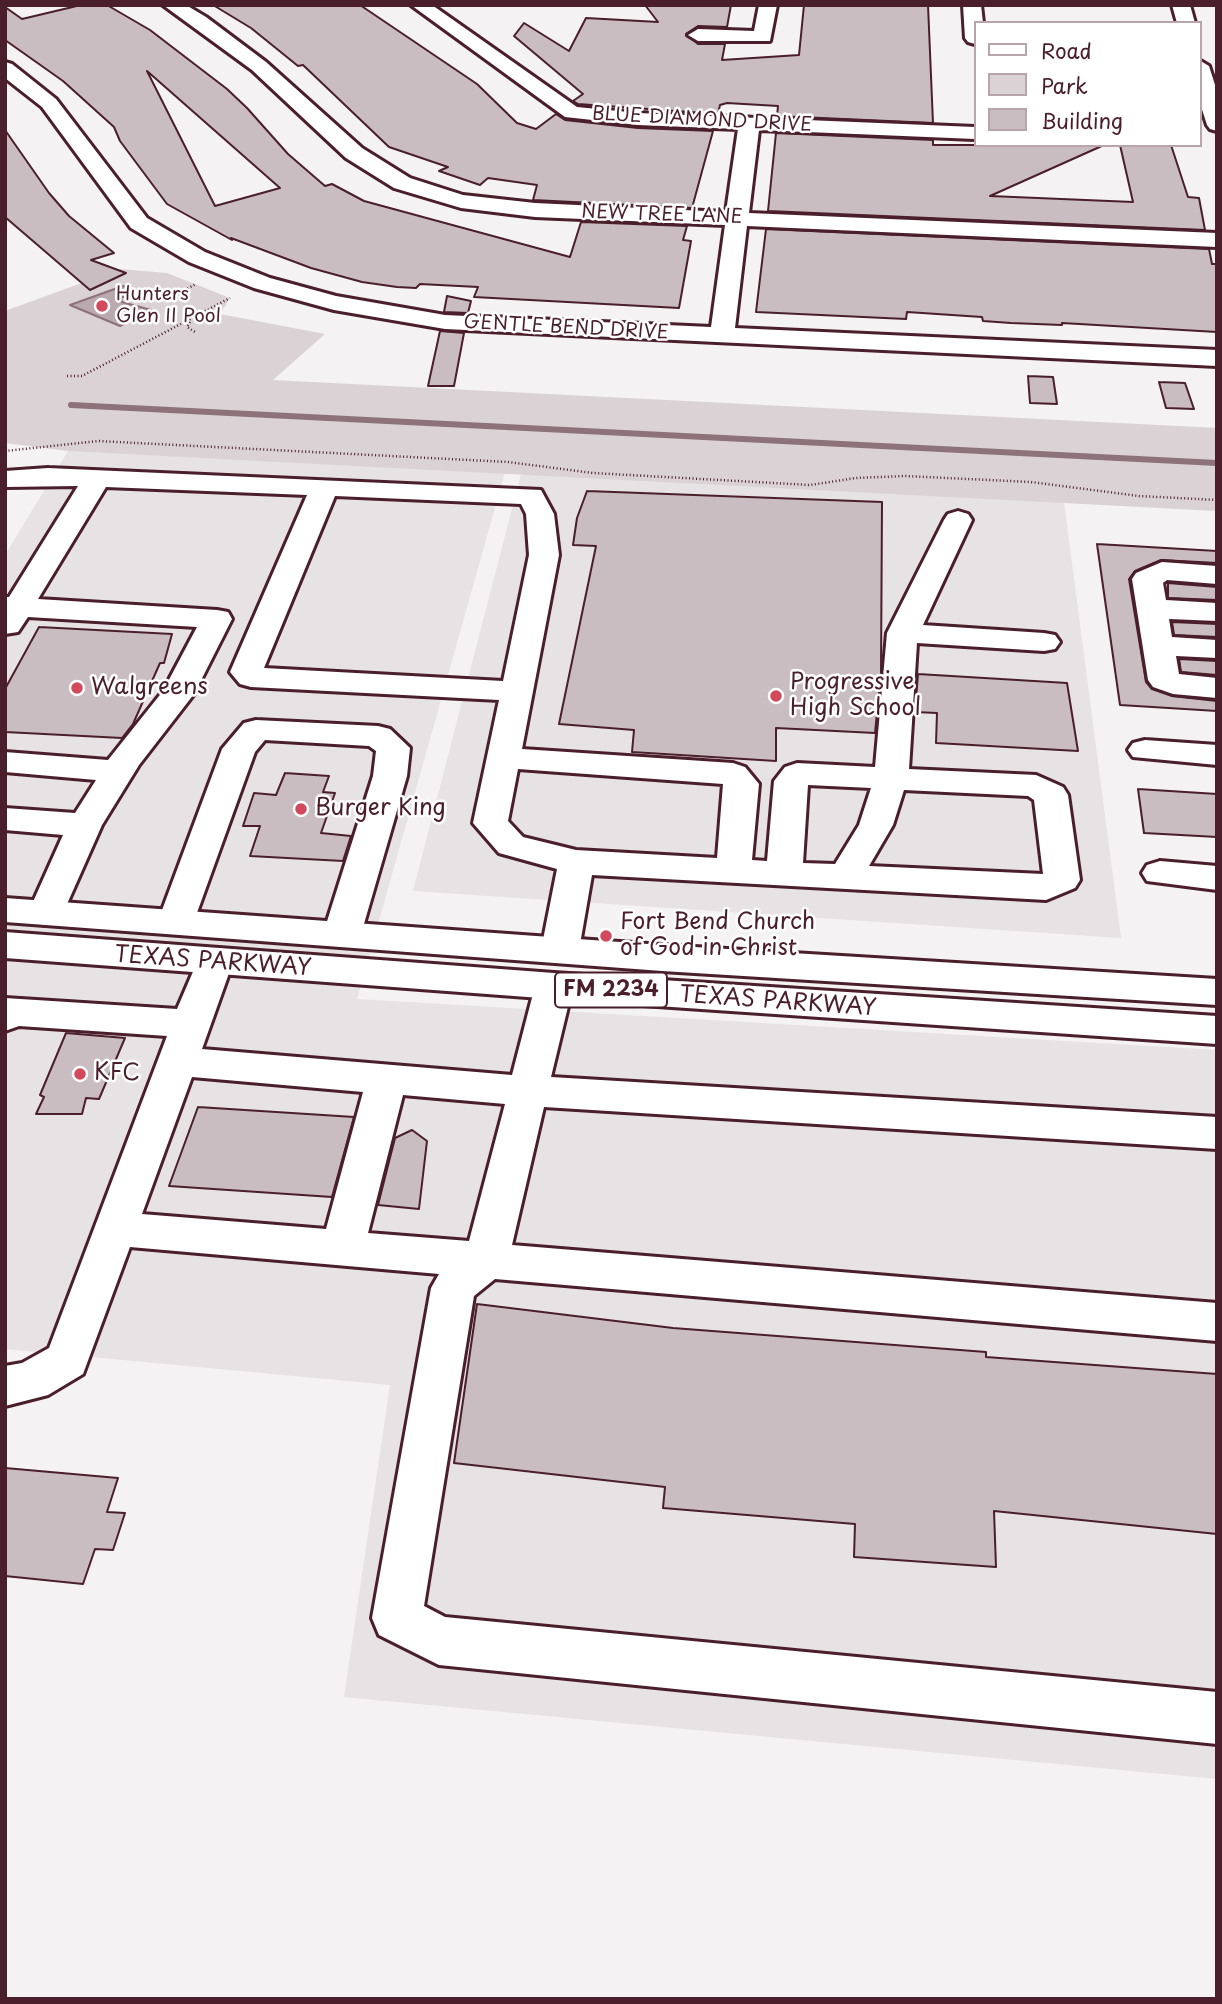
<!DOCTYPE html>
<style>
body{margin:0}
#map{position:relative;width:1222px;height:2004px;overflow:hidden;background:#f4f2f2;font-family:"Playpen Sans",sans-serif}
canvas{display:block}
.frame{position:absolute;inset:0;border:7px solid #4a1f2b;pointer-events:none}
.legend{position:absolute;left:974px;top:21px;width:228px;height:126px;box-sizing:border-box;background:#fff;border:2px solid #b7a5aa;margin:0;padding:9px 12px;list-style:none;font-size:21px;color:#4a1f2b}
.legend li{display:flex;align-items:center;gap:14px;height:35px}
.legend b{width:35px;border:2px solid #b7a5aa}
</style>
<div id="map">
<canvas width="1222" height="2004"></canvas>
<div class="frame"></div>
<ul class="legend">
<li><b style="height:9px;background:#fff"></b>Road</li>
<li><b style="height:19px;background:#dbd2d5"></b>Park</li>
<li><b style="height:19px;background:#cabdc1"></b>Building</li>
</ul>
</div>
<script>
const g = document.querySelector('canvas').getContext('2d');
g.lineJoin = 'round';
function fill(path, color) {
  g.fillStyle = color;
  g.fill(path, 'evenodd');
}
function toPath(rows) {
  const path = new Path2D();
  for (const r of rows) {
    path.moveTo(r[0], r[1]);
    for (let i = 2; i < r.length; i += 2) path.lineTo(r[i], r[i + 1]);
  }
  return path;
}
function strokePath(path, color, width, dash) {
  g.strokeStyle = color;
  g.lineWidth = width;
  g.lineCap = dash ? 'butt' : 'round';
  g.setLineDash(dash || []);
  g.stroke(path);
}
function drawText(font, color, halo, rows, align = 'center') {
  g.font = font + ' "Playpen Sans",sans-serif';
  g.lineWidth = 5;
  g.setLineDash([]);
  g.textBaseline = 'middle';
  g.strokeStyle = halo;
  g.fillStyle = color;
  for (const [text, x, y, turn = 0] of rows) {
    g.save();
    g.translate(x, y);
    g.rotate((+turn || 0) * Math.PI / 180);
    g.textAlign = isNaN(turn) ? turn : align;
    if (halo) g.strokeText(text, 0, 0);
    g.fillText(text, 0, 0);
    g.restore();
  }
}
fill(toPath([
 [68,451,505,472,357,999,1217,1050,1217,1779,344,1697,390,1385,5,1349,5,555],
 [521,474,1064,502,1121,938,413,891]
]), '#e7e2e3');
fill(toPath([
 [120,269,167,273,230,298,220,314,325,334,273,380,1217,428,1217,511,68,451,5,443,5,311]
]), '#dbd2d5');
const water = toPath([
 [123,286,135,291,121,298,122,302,151,310,120,326,70,305,123,286]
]);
fill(water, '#baa9ae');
strokePath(water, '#8d727a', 2);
strokePath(toPath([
 [71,405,1217,463]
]), '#8d727a', 6);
const building = toPath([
 [81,5,107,5,150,30,227,89,247,108,288,154,325,186,332,184,364,201,570,257,581,222,687,226,683,240,691,241,679,308,474,297,478,287,420,284,416,288,397,287,362,282,311,268,231,238,232,240,167,204,120,141,114,127,63,81,5,40,5,7,22,19,81,5],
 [147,71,280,188,215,206,147,71],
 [213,5,360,5,477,84,517,123,536,129,556,114,565,120,638,128,713,131,692,208,533,200,537,185,488,178,480,185,439,171,448,167,389,147,303,65,298,66,251,28,213,5],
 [645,5,731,5,727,27,698,26,686,34,698,44,725,44,722,60,799,55,804,5,928,5,933,123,777,116,778,106,727,103,720,105,718,114,578,104,573,101,583,94,514,36,524,23,569,51,586,18,658,22,645,5],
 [5,130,49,193,69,216,114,253,91,260,126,273,90,290,5,217,5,130],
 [776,133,933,140,933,145,1104,145,990,196,1133,202,1120,145,1171,145,1188,197,1199,198,1205,230,768,211,776,133],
 [766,229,1209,249,1212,264,1217,264,1217,332,1062,323,1062,325,1011,323,983,321,982,317,907,312,906,319,756,312,766,229],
 [447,296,471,301,468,313,444,312,447,296],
 [440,331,464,333,454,386,428,386,440,331],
 [1028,376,1053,377,1057,404,1030,403,1028,376],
 [1159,382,1185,383,1194,409,1166,408,1159,382],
 [587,491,882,502,881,672,875,733,776,728,776,761,632,752,634,730,559,724,596,546,573,545,577,518,587,491],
 [1097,544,1217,551,1217,563,1161,560,1135,571,1129,579,1146,682,1152,689,1172,696,1217,701,1217,711,1120,705,1097,544],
 [1168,583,1217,587,1217,600,1168,598,1168,583],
 [1172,622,1217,624,1217,637,1174,635,1172,622],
 [39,627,172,634,164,663,160,663,133,724,122,738,5,732,5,689,39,627],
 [1179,659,1217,661,1217,675,1181,672,1179,659],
 [918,674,1067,683,1078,751,936,743,937,713,915,712,918,674],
 [285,773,329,776,323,792,335,793,321,833,351,836,343,861,250,856,260,826,243,826,254,793,276,795,285,773],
 [1138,789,1217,794,1217,837,1144,833,1138,789],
 [66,1033,125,1038,99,1099,86,1098,82,1114,36,1114,44,1097,40,1095,66,1033],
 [198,1107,354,1117,332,1197,169,1186,198,1107],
 [412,1130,427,1141,419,1209,378,1205,395,1138,412,1130],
 [477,1304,673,1328,986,1352,986,1357,1217,1374,1217,1534,994,1511,996,1567,854,1557,855,1524,663,1508,665,1487,454,1463,477,1304],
 [5,1468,118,1478,107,1512,125,1513,113,1550,95,1549,83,1584,5,1576,5,1468]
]);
fill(building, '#cabdc1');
strokePath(building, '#4a1f2b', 2);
const minor = toPath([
 [163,5,186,5,206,17,266,62,362,148,410,178,463,195,535,203,726,212,738,129,638,125,565,117,411,5,432,5,577,107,638,113,975,127,975,139,759,130,749,213,1217,233,1217,247,747,226,735,328,1217,350,1217,366,445,329,334,310,254,288,189,262,131,228,42,107,5,78,5,62,12,64,56,99,147,218,205,252,270,278,336,296,445,315,711,327,725,225,535,217,461,208,394,188,346,158,252,70,163,5],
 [759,5,777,5,770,41,698,41,688,35,698,29,754,31,759,5],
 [963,5,981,5,983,23,975,23,975,44,968,42,965,38,963,5],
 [1172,5,1190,5,1195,23,1177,23,1172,5],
 [1199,60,1209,66,1217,91,1217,131,1210,129,1207,125,1199,100,1199,60],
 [48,468,541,490,554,514,559,555,522,749,733,763,745,767,759,784,752,860,767,861,774,781,785,767,797,763,875,767,887,633,944,520,948,514,958,511,968,514,972,520,923,625,1044,633,1055,635,1060,642,1055,649,1044,651,917,643,909,769,1036,775,1063,787,1068,795,1080,880,1075,888,1046,900,592,875,579,950,573,959,560,963,547,959,541,950,557,869,499,853,473,823,499,700,251,687,240,684,230,672,307,495,106,487,38,599,217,610,228,612,232,619,194,694,139,765,102,825,59,922,46,925,33,922,28,913,63,835,5,830,5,808,75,813,96,780,5,772,5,752,108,760,163,691,197,627,28,617,18,632,5,634,5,597,9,597,78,486,5,487,5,471,48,468],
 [335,496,521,504,526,514,529,555,503,681,264,668,335,496],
 [518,769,723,784,717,858,576,850,523,837,508,821,518,769],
 [808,785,871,788,859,825,835,864,803,863,808,785],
 [904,790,1028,796,1034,800,1043,874,869,866,893,825,904,790],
 [1162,562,1217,566,1217,584,1167,580,1163,583,1166,600,1217,603,1217,621,1169,619,1172,637,1217,640,1217,658,1176,656,1179,674,1217,678,1217,698,1173,694,1153,687,1148,680,1132,579,1136,573,1162,562],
 [256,720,378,726,390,729,410,748,407,776,361,934,355,943,342,947,329,943,323,934,373,776,376,751,369,746,265,740,255,752,194,921,189,930,176,933,163,930,158,921,222,749,244,723,256,720],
 [1145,740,1217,745,1217,765,1133,757,1128,750,1133,743,1145,740],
 [1160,861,1217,866,1217,890,1147,881,1142,873,1147,865,1160,861],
 [214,949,227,953,233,962,202,1049,512,1075,535,986,541,977,554,973,567,977,573,986,551,1077,1217,1117,1217,1149,544,1107,512,1245,1217,1303,1217,1341,495,1279,474,1296,424,1606,445,1617,1217,1692,1217,1744,439,1665,379,1635,372,1618,431,1288,439,1274,130,1247,83,1374,48,1395,5,1406,5,1366,22,1363,49,1348,167,1036,19,1026,5,1031,5,998,177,1009,201,953,214,949],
 [192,1077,363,1092,326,1229,142,1214,192,1077],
 [403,1095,505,1104,469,1241,368,1233,403,1095]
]);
const major = toPath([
 [5,898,662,945,1217,979,1217,1005,662,971,5,922,5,898],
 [5,932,554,973,1217,1016,1217,1044,554,999,5,958,5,932]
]);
strokePath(minor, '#4a1f2b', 6);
strokePath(major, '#4a1f2b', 6);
strokePath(toPath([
 [175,295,196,284],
 [190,322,187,327,195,332],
 [67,376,82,376,230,298],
 [5,451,98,441,508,462,593,473,810,485,856,478,905,476,1031,482,1139,496,1217,500]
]), '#4a1f2b', 2.5, [1, 2.5]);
fill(minor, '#fff');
fill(major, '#fff');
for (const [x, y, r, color] of [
 [102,306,7,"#d1495b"],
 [77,688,7,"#d1495b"],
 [776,696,7,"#d1495b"],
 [301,809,7,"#d1495b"],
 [606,936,7,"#d1495b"],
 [80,1074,7,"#d1495b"]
]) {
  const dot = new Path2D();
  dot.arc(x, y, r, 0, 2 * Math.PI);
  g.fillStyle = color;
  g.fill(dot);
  strokePath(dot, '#fff', 2.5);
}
drawText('19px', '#4a1f2b', '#fff', [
 ["BLUE DIAMOND DRIVE",702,120,3],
 ["NEW TREE LANE",662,215,2],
 ["GENTLE BEND DRIVE",566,328,3]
]);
drawText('19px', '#4a1f2b', '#fff', [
 ["Hunters",116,295],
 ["Glen II Pool",116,317]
], 'left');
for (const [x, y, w] of [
 [611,990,112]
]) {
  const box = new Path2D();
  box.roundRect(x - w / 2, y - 17.5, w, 35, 5);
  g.fillStyle = '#fff';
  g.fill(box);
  strokePath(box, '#4a1f2b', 2);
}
drawText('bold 21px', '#4a1f2b', null, [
 ["FM 2234",611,990]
]);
drawText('23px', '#4a1f2b', '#fff', [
 ["Progressive",790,683],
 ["High School",790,709],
 ["Walgreens",91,688],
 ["Burger King",315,809],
 ["Fort Bend Church",620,923],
 ["of God in Christ",620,949],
 ["KFC",94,1074]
], 'left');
drawText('23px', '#4a1f2b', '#fff', [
 ["TEXAS PARKWAY",213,962,4],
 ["TEXAS PARKWAY",778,1002,4]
]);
</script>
